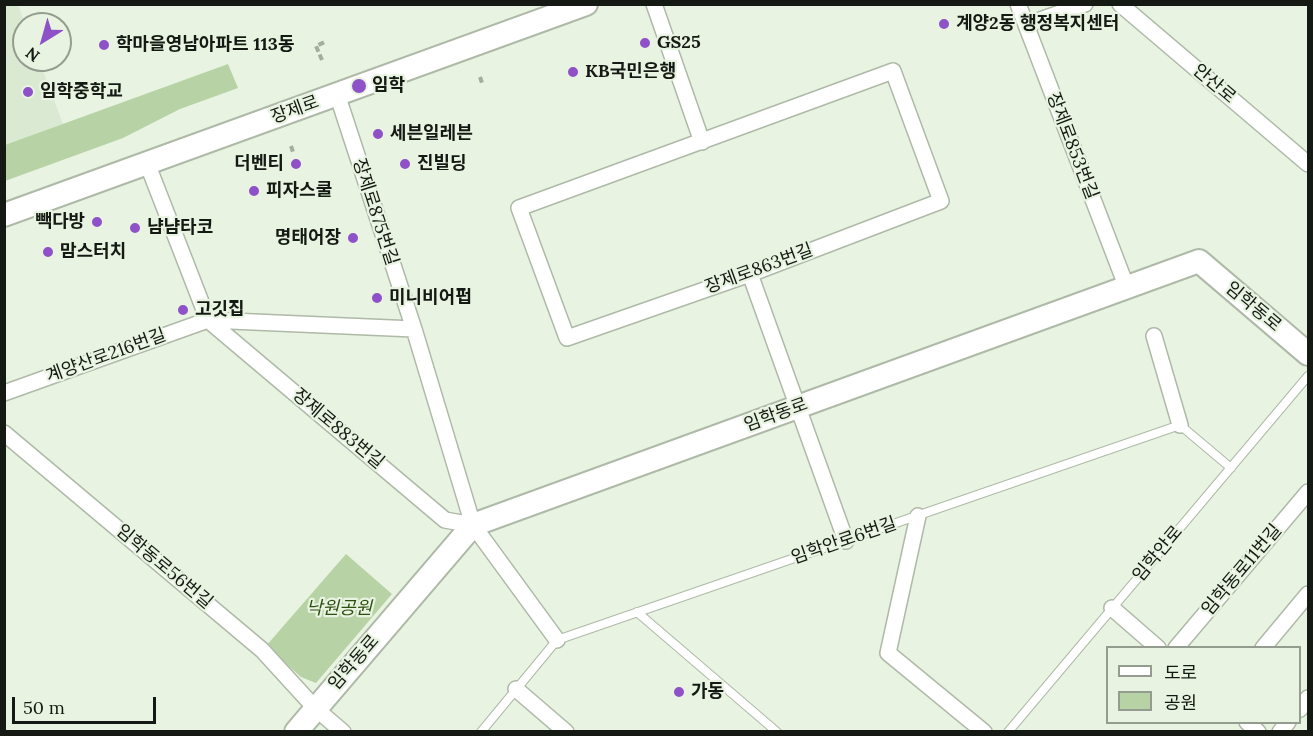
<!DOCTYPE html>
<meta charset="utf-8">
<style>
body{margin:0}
#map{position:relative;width:1313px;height:736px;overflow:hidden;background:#e8f3e1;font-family:Lora,"Noto Sans KR",serif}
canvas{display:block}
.frame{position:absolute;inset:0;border:6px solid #151913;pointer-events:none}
.legend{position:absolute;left:1106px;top:646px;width:195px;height:78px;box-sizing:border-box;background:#e8f3e1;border:2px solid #949c8f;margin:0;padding:8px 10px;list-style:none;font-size:18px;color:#151913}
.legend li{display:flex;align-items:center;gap:12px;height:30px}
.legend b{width:30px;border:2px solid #949c8f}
.north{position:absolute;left:12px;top:12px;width:60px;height:60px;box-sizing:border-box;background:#e8f3e1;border:2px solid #949c8f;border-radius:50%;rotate:217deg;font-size:16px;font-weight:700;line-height:24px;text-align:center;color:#151913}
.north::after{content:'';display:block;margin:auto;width:21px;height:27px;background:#8f51c7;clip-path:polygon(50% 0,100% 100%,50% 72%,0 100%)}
.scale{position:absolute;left:12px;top:697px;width:144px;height:27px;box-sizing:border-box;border:3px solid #151913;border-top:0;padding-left:8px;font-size:18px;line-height:21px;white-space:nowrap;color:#151913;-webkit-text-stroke:4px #e8f3e1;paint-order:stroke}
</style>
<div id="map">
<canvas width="1313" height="736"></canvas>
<div class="frame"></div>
<ul class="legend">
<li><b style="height:8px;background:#fff"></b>도로</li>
<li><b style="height:16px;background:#b7d3a5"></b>공원</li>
</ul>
<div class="north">N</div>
<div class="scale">50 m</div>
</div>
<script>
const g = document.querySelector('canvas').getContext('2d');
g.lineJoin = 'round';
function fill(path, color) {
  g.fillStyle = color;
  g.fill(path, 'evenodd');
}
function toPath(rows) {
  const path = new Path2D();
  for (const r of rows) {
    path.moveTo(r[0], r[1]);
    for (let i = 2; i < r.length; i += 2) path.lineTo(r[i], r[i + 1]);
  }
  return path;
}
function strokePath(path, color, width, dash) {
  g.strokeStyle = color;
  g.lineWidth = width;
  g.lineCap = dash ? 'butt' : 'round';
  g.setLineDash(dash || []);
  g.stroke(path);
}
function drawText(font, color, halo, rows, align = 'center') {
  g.font = font + ' Lora,"Noto Sans KR",serif';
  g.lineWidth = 4.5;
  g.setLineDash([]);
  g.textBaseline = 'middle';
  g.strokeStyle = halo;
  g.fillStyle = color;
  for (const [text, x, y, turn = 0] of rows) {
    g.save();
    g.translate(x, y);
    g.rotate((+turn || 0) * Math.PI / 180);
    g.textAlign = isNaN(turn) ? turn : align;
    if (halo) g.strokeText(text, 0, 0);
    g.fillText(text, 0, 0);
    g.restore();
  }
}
fill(toPath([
 [5,5,18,5,25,24,24,24,24,60,39,60,63,124,5,146]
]), '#dae9d1');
fill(toPath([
 [228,64,238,88,180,109,123,138,5,181,5,145],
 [346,554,392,594,316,683,301,677,266,646]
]), '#b7d3a5');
const lane = toPath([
 [637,612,777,732],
 [481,732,557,640,1180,425,1231,468],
 [1008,732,1308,376]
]);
const street = toPath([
 [654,4,702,142],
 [1018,4,1127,288],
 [1120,4,1308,164],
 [1026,25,1085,4],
 [893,71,941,201,750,274,567,338,519,208,893,71],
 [337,94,414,329,473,525,557,640],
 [147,163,208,320,445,520,473,525],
 [750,274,846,541],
 [1154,336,1180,425],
 [4,393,208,320,414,329],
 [4,433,262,650,315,708,343,732],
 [918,516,888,653,984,732],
 [1112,608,1158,648],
 [1176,648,1308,492],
 [1263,648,1308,594],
 [516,689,566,732],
 [1300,709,1308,698],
 [1247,722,1258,732],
 [1280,732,1288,722]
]);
const secondary = toPath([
 [4,215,586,4],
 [296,732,473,525,1199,261,1308,354]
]);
strokePath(lane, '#afb9a8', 10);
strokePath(street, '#afb9a8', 18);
strokePath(secondary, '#afb9a8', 26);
strokePath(toPath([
 [322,60,316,46,325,42],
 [480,77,482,83],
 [291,146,293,152]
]), '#a4ad9f', 4, [6, 3]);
strokePath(lane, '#fff', 8);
strokePath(street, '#fff', 15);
strokePath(secondary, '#fff', 22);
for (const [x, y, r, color] of [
 [944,24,6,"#8f51c7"],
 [645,43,6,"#8f51c7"],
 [104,45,6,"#8f51c7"],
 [573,72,6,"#8f51c7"],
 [359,86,8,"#8f51c7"],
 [28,92,6,"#8f51c7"],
 [378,134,6,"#8f51c7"],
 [296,164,6,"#8f51c7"],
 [405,164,6,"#8f51c7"],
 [254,191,6,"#8f51c7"],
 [97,222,6,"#8f51c7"],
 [135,228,6,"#8f51c7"],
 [353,238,6,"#8f51c7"],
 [48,252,6,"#8f51c7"],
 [377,298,6,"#8f51c7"],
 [183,310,6,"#8f51c7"],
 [679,692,6,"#8f51c7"]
]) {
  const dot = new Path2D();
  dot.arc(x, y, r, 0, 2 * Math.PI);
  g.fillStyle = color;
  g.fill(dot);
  strokePath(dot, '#e8f3e1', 2);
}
drawText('bold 18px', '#151913', '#e8f3e1', [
 ["계양2동 행정복지센터",956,24],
 ["GS25",657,43],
 ["학마을영남아파트 113동",116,45],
 ["KB국민은행",585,72],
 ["임학",372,86],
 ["임학중학교",40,92],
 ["세븐일레븐",390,134],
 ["더벤티",284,164,"right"],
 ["진빌딩",417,164],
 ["피자스쿨",266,191],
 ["빽다방",85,222,"right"],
 ["냠냠타코",147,228],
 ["명태어장",341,238,"right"],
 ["맘스터치",60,252],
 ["미니비어펍",389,298],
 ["고깃집",195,310],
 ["가동",691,692]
], 'left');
drawText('18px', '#151913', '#e8f3e1', [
 ["안산로",1214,84,40],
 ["장제로",295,110,-20],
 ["장제로853번길",1072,146,69],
 ["장제로875번길",375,212,72],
 ["장제로863번길",759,269,-20],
 ["임학동로",1253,307,40],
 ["계양산로216번길",106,356,-20],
 ["임학동로",776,415,-20],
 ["장제로883번길",338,429,40],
 ["임학안로6번길",844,541,-19],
 ["임학안로",1158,554,-50],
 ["임학동로56번길",164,567,40],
 ["임학동로11번길",1242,570,-50],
 ["임학동로",354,663,-49]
]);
drawText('italic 18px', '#2d4f0e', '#e8f3e1', [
 ["낙원공원",339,609]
]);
</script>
